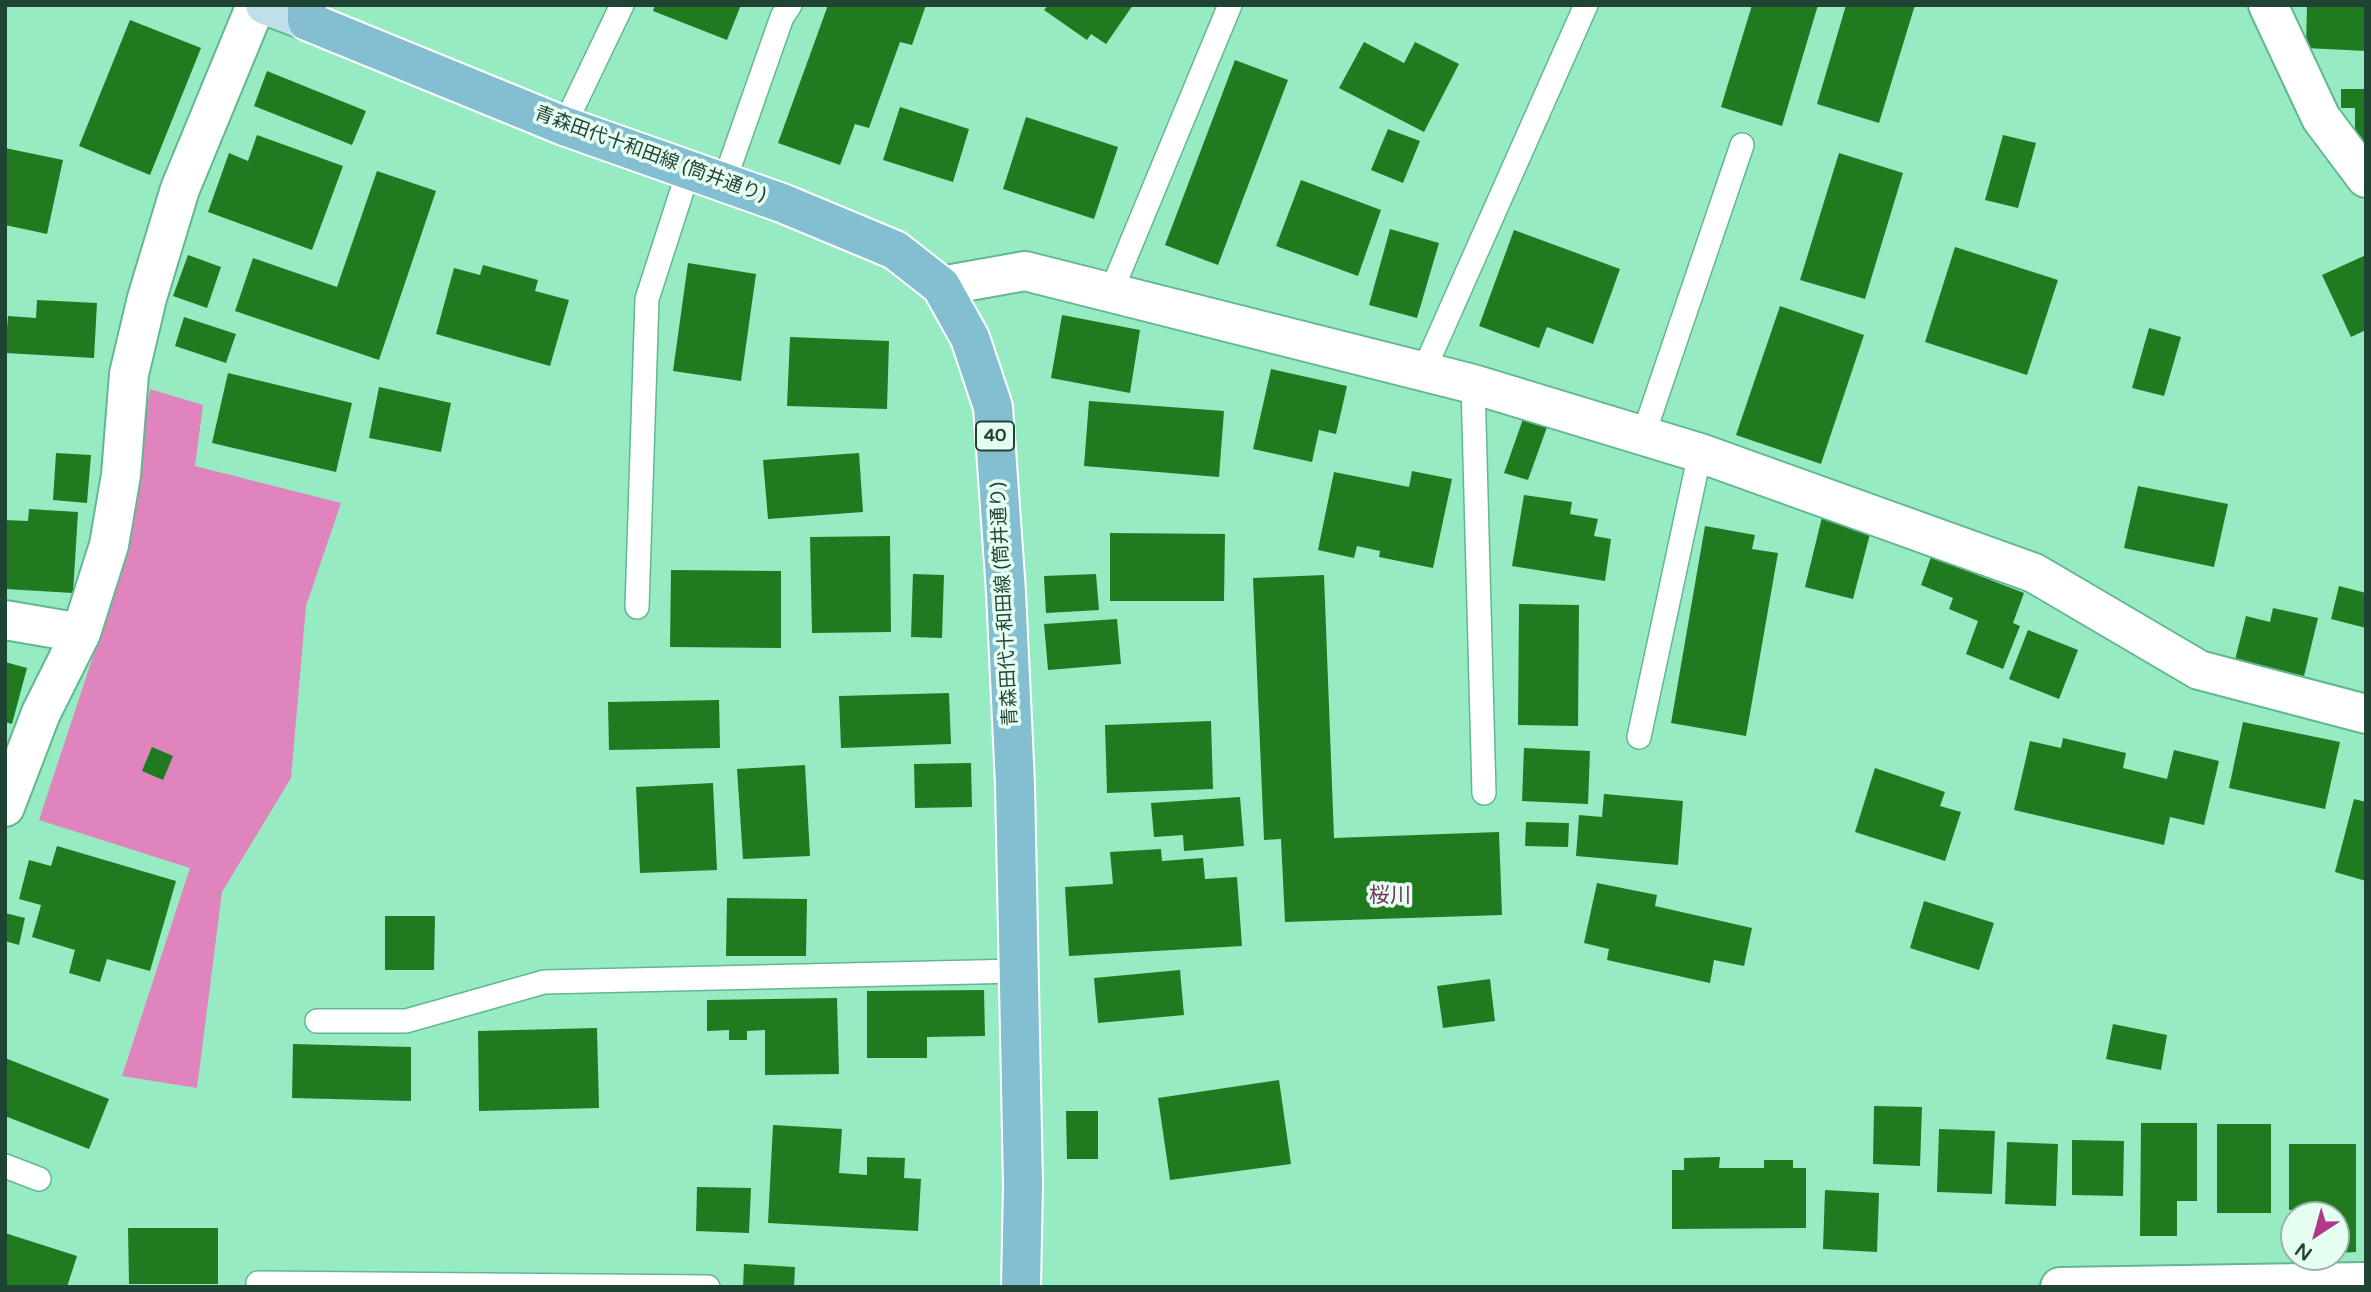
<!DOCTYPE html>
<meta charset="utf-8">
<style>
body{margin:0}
#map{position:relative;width:2371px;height:1292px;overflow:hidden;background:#96ebc3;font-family:"Varela Round",sans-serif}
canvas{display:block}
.frame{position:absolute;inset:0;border:7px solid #204434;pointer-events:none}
.north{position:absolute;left:2280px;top:1201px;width:70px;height:70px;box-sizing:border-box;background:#e5fef1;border:2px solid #96b4a5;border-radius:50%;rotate:216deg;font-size:19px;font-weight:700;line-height:28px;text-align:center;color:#204434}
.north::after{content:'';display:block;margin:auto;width:24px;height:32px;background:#b1378a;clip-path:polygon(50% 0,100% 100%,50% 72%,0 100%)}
</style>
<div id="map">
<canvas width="2371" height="1292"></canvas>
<div class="frame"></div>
<div class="north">N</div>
</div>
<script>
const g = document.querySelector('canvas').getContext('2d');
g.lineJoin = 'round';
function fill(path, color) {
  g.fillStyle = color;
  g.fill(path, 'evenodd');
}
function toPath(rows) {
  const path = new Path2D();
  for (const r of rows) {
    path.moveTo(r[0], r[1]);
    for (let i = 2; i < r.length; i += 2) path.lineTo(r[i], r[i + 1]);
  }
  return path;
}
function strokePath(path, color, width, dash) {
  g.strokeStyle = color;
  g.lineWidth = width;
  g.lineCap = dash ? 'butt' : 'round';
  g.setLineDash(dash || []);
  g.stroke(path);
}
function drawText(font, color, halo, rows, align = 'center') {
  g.font = font + ' "Varela Round","Noto Sans JP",sans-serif';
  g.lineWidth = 7;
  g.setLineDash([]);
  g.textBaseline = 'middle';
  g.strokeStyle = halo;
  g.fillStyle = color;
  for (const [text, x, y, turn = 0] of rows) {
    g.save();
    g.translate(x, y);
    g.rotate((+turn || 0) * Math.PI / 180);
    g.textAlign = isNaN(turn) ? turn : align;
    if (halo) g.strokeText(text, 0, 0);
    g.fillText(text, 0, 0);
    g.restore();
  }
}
fill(toPath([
 [150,389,203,405,195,466,341,503,306,606,291,778,222,892,197,1088,122,1076,190,868,39,820,110,605]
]), '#e084bd');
fill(toPath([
 [655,5,741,5,727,40,653,11],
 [828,5,926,5,912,45,900,42,869,128,855,124,840,165,778,143],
 [1048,5,1133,5,1106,44,1091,34,1087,40,1044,10],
 [1752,5,1818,5,1782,126,1721,107],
 [1846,5,1915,5,1879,123,1817,104],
 [2307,5,2366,5,2366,51,2306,48],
 [130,20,201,48,150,175,79,146],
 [1364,42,1404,63,1415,42,1459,64,1424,132,1339,88],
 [1235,60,1288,80,1218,265,1165,245],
 [267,71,366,111,352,145,254,106],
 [2341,89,2366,89,2366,153,2355,133,2355,108,2341,108],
 [900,107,969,129,953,182,883,160],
 [1026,117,1118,147,1094,219,1003,189],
 [1388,129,1420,141,1403,183,1371,170],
 [257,135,343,166,312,250,208,212,229,153,248,161],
 [2003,135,2036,143,2018,208,1985,200],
 [5,148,63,160,47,234,5,225],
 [1839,153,1903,173,1865,299,1800,280],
 [377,171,436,191,379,360,235,311,253,258,337,287],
 [1301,180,1381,210,1358,276,1276,246],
 [1390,229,1439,243,1417,318,1369,305],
 [1514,230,1620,269,1593,344,1547,327,1539,348,1479,326],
 [1955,247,2058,280,2027,375,1925,342],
 [188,255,221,267,207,308,173,296],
 [2366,255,2366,330,2351,337,2322,275],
 [688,263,756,274,741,381,673,371],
 [483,265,538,280,535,291,569,300,550,366,436,334,454,268,480,275],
 [37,300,97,303,94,358,5,353,8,316,36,318],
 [1780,306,1864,335,1821,464,1736,435],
 [1062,315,1140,330,1130,393,1051,378],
 [184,317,236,334,226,363,175,346],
 [2149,328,2181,337,2164,396,2132,388],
 [790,337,889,341,887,409,787,406],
 [1271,369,1347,386,1336,434,1319,430,1312,462,1253,449],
 [228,373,352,403,336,472,212,443],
 [379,387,451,403,441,452,369,438],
 [1089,401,1224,411,1219,477,1084,466],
 [1523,419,1547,427,1528,480,1504,473],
 [56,453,91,455,87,503,53,500],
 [859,453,863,512,768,519,763,460],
 [1412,471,1452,479,1433,568,1379,557,1380,551,1357,546,1354,558,1318,550,1334,472,1409,487],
 [2138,486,2228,504,2214,567,2124,548],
 [1524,495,1572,502,1570,514,1598,519,1594,536,1611,539,1605,581,1512,566],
 [29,509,78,512,73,593,5,589,5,520,28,521],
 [1822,517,1871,530,1853,599,1805,587],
 [1705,526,1755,535,1752,549,1778,553,1746,736,1671,723],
 [1110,533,1225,534,1224,601,1110,601],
 [890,536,891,632,812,633,810,537],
 [1931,557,2024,593,2013,623,2020,626,2003,669,1966,654,1978,621,1949,609,1953,598,1921,585],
 [671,570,781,571,781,648,670,647],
 [913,574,944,575,942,638,911,637],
 [1096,574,1099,610,1046,613,1044,576],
 [1324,575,1334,838,1499,832,1502,915,1285,922,1281,839,1264,840,1253,578],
 [2339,586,2366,593,2366,628,2331,619],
 [1519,604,1579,605,1578,726,1518,725],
 [2273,608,2318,618,2304,676,2235,660,2246,616,2270,622],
 [1117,619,1121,664,1048,670,1044,624],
 [2028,630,2078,650,2059,699,2009,679],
 [5,662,27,668,12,724,5,722],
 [949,693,951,744,841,748,839,696],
 [719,700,720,748,609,750,608,702],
 [1211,721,1213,789,1107,793,1105,725],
 [2243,722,2340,742,2325,809,2229,788],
 [2063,738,2126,753,2123,768,2167,779,2174,750,2219,761,2204,825,2170,817,2164,845,2014,810,2030,741,2061,748],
 [152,747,173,756,163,780,142,771],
 [1524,748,1590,751,1588,804,1522,801],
 [971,763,972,807,915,808,914,764],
 [805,765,810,856,743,859,737,769],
 [1875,768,1945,792,1940,806,1961,812,1945,861,1855,832],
 [713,783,717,870,640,873,636,787],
 [1604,794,1683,801,1678,865,1576,856,1579,815,1602,817],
 [1240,797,1244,846,1184,851,1183,835,1154,837,1151,803],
 [2354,799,2366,802,2366,881,2335,872],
 [1526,822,1569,823,1568,847,1525,846],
 [57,846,176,881,150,971,107,959,100,982,69,973,75,950,32,937,41,905,19,899,29,860,51,866],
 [1161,849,1162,861,1203,858,1205,879,1237,877,1242,946,1069,956,1065,887,1113,884,1110,852],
 [1597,883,1657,895,1655,906,1752,928,1744,966,1714,960,1710,983,1607,960,1609,949,1584,943],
 [727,898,807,899,806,956,726,956],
 [1924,901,1994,923,1979,970,1910,948],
 [5,913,25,918,19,945,5,941],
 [385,916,435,916,434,970,385,970],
 [1180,970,1184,1015,1098,1023,1094,978],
 [1490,979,1495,1021,1443,1028,1437,986],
 [984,990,985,1036,927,1037,927,1058,867,1058,867,991],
 [837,998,839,1074,765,1075,765,1030,747,1031,747,1040,729,1040,729,1030,707,1031,707,1000],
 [2113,1024,2167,1035,2161,1070,2106,1059],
 [597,1028,599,1108,479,1111,478,1031],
 [293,1044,411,1047,411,1101,292,1098],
 [5,1058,109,1099,89,1149,5,1116],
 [1279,1080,1291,1164,1170,1180,1158,1098],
 [1874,1106,1922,1107,1920,1166,1873,1164],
 [1066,1111,1098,1111,1098,1159,1067,1159],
 [2141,1123,2197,1123,2197,1201,2177,1201,2177,1236,2140,1236],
 [2217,1124,2271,1124,2271,1213,2217,1213],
 [773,1125,842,1129,839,1173,867,1175,867,1157,905,1158,904,1178,921,1179,918,1231,768,1223],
 [1939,1129,1995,1131,1992,1194,1937,1192],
 [2072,1140,2124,1141,2123,1196,2072,1195],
 [2007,1142,2058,1144,2056,1206,2005,1204],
 [2289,1144,2356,1144,2356,1252,2336,1253,2336,1215,2328,1215,2328,1210,2289,1210],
 [1720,1157,1719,1168,1764,1168,1764,1160,1793,1160,1793,1168,1806,1168,1806,1228,1672,1229,1672,1170,1684,1170,1684,1158],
 [697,1187,751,1188,749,1233,696,1231],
 [1825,1190,1879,1193,1877,1252,1823,1249],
 [128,1228,218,1228,218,1284,129,1284],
 [5,1233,77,1256,67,1287,5,1287],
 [744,1264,795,1267,794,1287,743,1287]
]), '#207b20');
const lane = toPath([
 [564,126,622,5],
 [724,182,782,17,790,5],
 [1111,292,1230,5],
 [1423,372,1586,5],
 [1473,384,1484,793],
 [1643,436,1742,145],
 [637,607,647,299,689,169],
 [1639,737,1700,453],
 [317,1021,406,1021,544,982,1018,971],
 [5,1166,39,1179],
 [258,1283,708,1287]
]);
const street = toPath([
 [2268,5,2321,118,2366,178],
 [941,286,1025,271,1473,384,1700,453,2034,573,2199,670,2366,714],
 [5,620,81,633],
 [5,807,41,713,81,633,109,545,121,475,129,374,147,298,180,189,256,5],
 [2060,1287,2366,1282]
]);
const secondary = toPath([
 [265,5,307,21]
]);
const primary = toPath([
 [307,5,307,21,564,126,782,203,895,250,941,286,970,338,993,407,1006,592,1015,784,1023,1185,1021,1287]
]);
strokePath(lane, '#62b791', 26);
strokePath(street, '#62b791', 42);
strokePath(secondary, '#62b791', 42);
strokePath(primary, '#fff', 42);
strokePath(lane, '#fff', 23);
strokePath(street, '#fff', 38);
strokePath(secondary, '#c1dfe8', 38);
strokePath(primary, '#83bfd1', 38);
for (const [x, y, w] of [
 [995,436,38]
]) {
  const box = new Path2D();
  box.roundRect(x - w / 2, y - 14.5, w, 29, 5);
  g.fillStyle = '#e5fef1';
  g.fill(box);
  strokePath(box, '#204434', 2);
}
drawText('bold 18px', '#204434', null, [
 ["40",995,436]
]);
drawText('19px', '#204434', '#e5fef1', [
 ["青森田代十和田線 (筒井通り)",650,155,20],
 ["青森田代十和田線 (筒井通り)",1005,604,-93]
]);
drawText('21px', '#72355c', '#e5fef1', [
 ["桜川",1390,896]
]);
</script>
